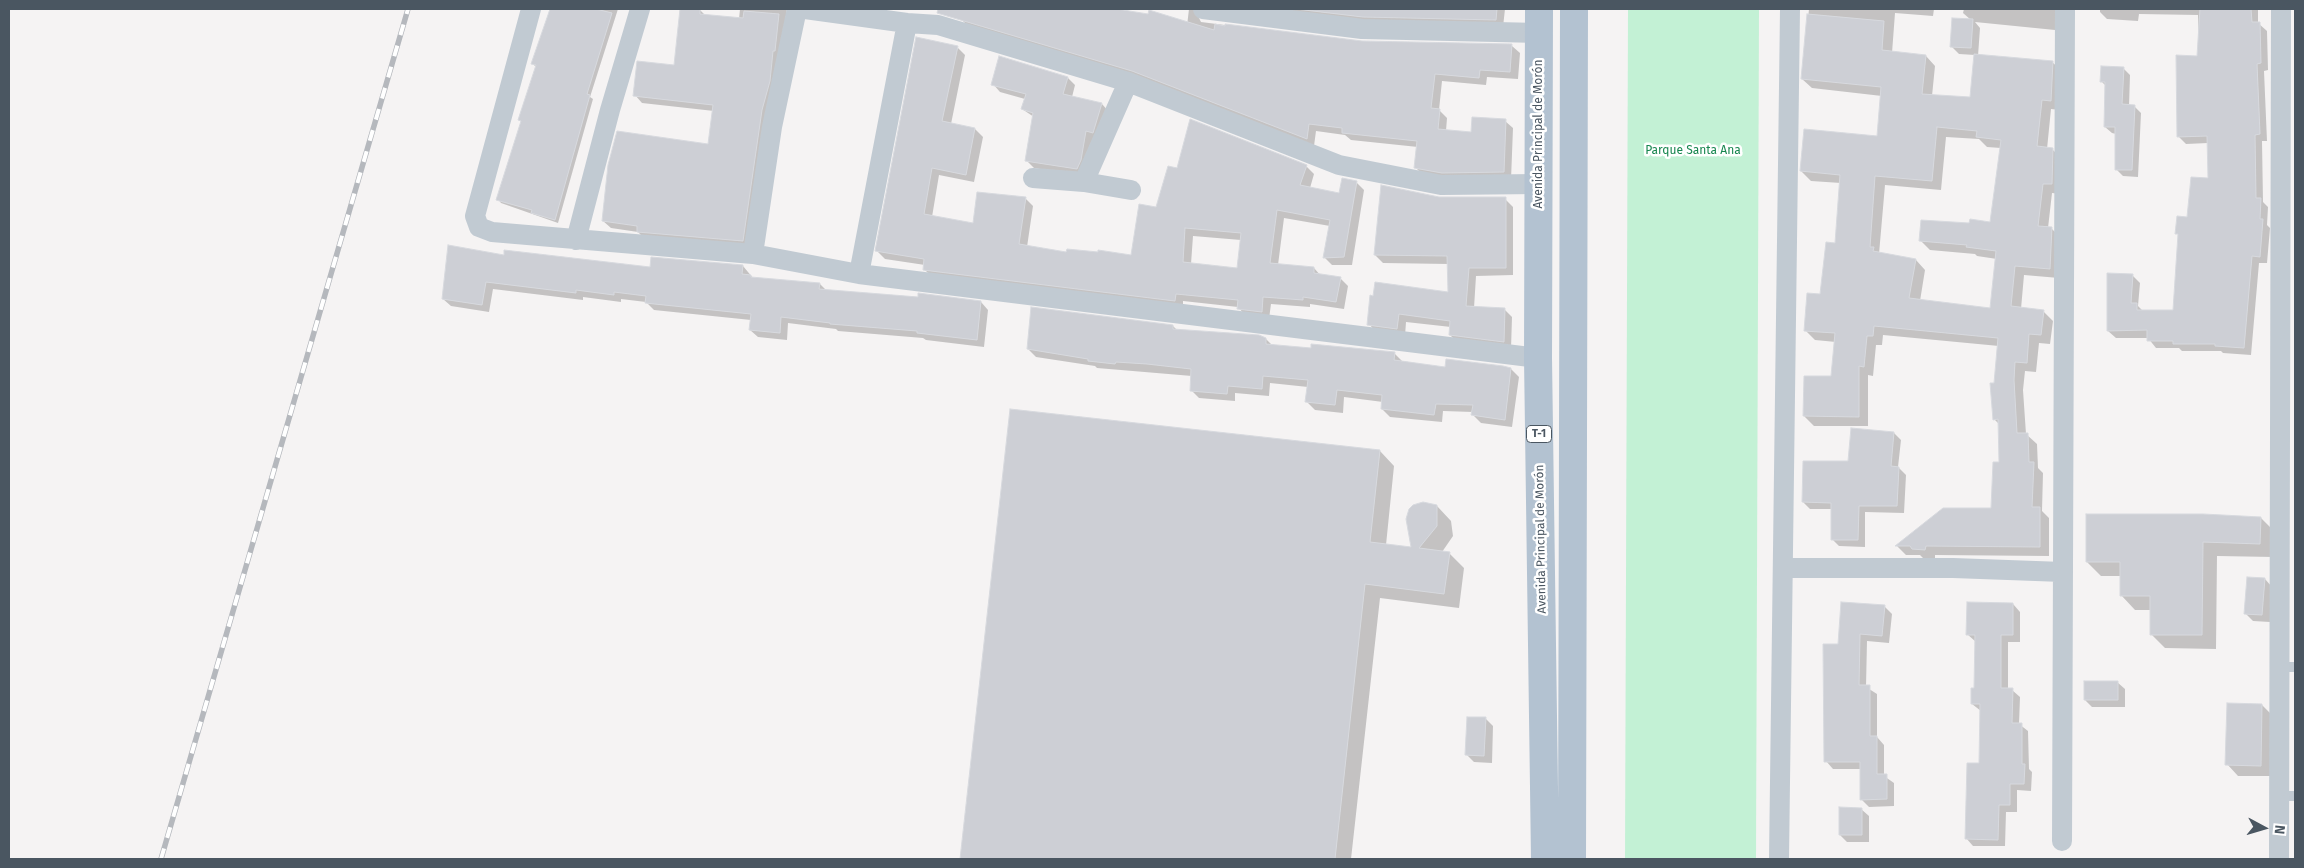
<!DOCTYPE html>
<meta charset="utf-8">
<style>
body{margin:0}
#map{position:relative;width:2304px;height:868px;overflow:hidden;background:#f5f3f3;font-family:"Fira Sans",sans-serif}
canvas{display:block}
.frame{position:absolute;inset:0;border:10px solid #4a5661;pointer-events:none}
.north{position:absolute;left:2239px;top:803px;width:50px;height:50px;-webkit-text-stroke:4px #fff;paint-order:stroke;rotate:96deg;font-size:14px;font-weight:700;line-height:20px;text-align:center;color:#4a5661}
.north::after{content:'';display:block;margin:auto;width:18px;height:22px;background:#4a5661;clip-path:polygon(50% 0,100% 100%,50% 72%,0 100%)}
</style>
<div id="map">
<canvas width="2304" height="868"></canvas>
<div class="frame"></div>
<div class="north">N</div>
</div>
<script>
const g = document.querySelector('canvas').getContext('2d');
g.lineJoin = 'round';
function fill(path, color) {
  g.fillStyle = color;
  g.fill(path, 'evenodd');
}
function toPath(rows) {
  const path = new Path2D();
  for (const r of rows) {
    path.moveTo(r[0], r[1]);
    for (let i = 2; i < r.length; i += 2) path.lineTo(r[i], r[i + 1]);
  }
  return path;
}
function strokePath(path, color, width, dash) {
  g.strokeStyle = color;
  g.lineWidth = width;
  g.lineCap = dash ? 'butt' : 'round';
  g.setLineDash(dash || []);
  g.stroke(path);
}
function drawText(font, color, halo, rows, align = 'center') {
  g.font = font + ' "Fira Sans",sans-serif';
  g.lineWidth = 5;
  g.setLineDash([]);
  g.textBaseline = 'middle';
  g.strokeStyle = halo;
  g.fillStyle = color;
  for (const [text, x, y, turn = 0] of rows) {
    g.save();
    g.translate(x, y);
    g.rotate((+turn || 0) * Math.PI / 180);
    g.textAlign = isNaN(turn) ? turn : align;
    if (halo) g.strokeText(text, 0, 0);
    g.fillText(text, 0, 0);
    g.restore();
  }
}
fill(toPath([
 [1628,9,1759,9,1756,859,1625,859]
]), '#c3f1d5');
fill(toPath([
 [551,9,618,9,590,97,593,99,558,223,501,203,498,199,522,122,536,67,533,64],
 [682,9,700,10,706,16,739,19,740,9,787,9,750,248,645,239,638,232,611,228,603,221,709,145,714,111,642,103,635,95,675,66],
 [963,9,1110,9,1187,26,1189,9,1202,9,1198,16,1201,22,1360,42,1512,46,1520,53,1518,79,1487,77,1486,85,1442,81,1439,110,1447,118,1446,131,1472,134,1505,121,1513,128,1511,180,1423,175,1415,167,1418,147,1351,140,1345,135,1316,131,1314,146,968,26,961,19],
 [1247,9,1505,9,1503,27,1371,24],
 [1809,9,1934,9,1933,16,1895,13,1892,53,1926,56,1935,66,1932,96,1971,99,1975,55,1959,54,1951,46,1971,20,1963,13,1964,9,2057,9,2055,30,1975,22,1980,28,1978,56,2052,62,2062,71,2060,110,2051,109,2047,149,2052,149,2062,159,2061,194,2052,193,2048,228,2052,229,2061,238,2059,278,2024,275,2021,309,2043,311,2053,321,2050,344,2039,343,2036,372,2025,371,2023,390,2026,434,2037,444,2038,468,2043,473,2042,511,2049,518,2049,556,1935,555,1935,559,1923,558,1920,555,1906,555,1897,546,1944,509,1992,509,2000,463,1999,424,1994,419,1999,346,1883,335,1882,345,1876,345,1873,376,1868,375,1868,426,1814,426,1804,416,1832,377,1836,342,1815,340,1806,331,1821,295,1836,244,1841,183,1811,181,1801,171,1878,137,1882,96,1812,88,1802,79],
 [1946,137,1979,139,1987,147,2001,148,1992,223,1970,225,1920,240,1930,250,1975,254,1977,256,1997,259,1991,309,1920,301,1925,270,1916,260,1879,254,1885,185,1941,190],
 [2100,9,2258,9,2258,23,2267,31,2268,70,2264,71,2267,141,2262,141,2263,202,2268,207,2267,225,2270,228,2267,263,2259,263,2251,355,2223,353,2221,351,2182,351,2179,348,2156,348,2148,338,2116,338,2108,331,2132,275,2140,283,2138,306,2143,311,2174,311,2179,236,2177,233,2189,218,2209,180,2208,143,2186,144,2178,136,2199,57,2198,15,2139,14,2138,21,2107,19,2100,12],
 [957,47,965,55,951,124,975,129,983,137,974,182,939,175,932,217,974,224,1025,198,1033,206,1027,247,1067,254,1132,256,1178,170,1306,166,1314,174,1310,188,1340,194,1356,182,1364,190,1352,265,1332,265,1324,257,1330,226,1284,218,1278,265,1314,268,1321,276,1340,278,1348,286,1344,309,1310,304,1310,307,1271,304,1269,319,1246,316,1238,307,1183,301,1183,308,932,277,924,269,925,265,885,259,877,251],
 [1193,236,1241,240,1238,269,1191,264],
 [1000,57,1068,78,1075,85,1072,97,1102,104,1109,112,1084,176,1034,168,1026,160,1034,117,1022,109,1025,99,1000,92,993,84],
 [2123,68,2130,75,2129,106,2134,106,2141,113,2138,177,2123,176,2116,169,2116,134,2112,133,2105,127,2106,86,2101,81],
 [1439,198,1505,199,1513,207,1513,275,1476,276,1474,308,1504,309,1512,317,1511,349,1458,343,1450,335,1451,327,1406,322,1405,336,1377,333,1369,324,1449,293,1449,264,1383,263,1375,255],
 [505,256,651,268,743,266,753,278,820,284,826,290,981,302,988,310,984,347,926,340,923,338,838,331,836,329,788,323,787,340,758,337,750,330,751,320,654,310,646,302,621,299,621,302,583,297,583,300,493,289,489,312,451,306,443,299],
 [1173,326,1178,331,1266,339,1273,346,1394,353,1402,361,1446,368,1511,369,1519,377,1512,427,1481,423,1473,415,1473,412,1443,411,1442,422,1390,417,1382,409,1383,402,1344,397,1343,413,1315,410,1307,402,1308,387,1270,383,1269,396,1235,393,1235,401,1199,398,1191,390,1192,376,1097,368,1095,366,1036,357,1028,349],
 [1011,410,1380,451,1394,466,1386,545,1413,549,1437,506,1451,521,1453,536,1442,552,1449,553,1464,568,1459,608,1380,598,1351,859,961,859],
 [1894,433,1901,440,1898,467,1906,475,1904,513,1865,512,1865,547,1839,546,1832,539,1832,509,1810,509,1803,502,1849,462],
 [2261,518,2275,532,2274,557,2217,556,2216,649,2165,648,2151,634,2151,610,2135,610,2121,595,2121,576,2101,576,2087,562],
 [2265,579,2272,587,2270,622,2253,621,2245,613],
 [2013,604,2020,612,2020,642,2008,642,2008,690,2012,690,2020,697,2019,724,2028,731,2029,769,2032,772,2031,791,2017,790,2017,812,2006,812,2005,846,1973,846,1966,838,1980,764,1981,711,1972,704,1975,689,1976,642,1967,634],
 [1884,606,1892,614,1889,643,1867,641,1866,687,1877,694,1877,737,1884,745,1884,776,1894,783,1894,806,1869,807,1861,799,1861,769,1833,769,1826,761,1839,646],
 [2117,682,2125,689,2125,707,2092,707,2085,700],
 [2262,705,2273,716,2272,776,2238,776,2227,764],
 [1485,718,1493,726,1492,763,1474,762,1467,755],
 [1861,809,1869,816,1869,842,1847,842,1840,835]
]), '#0003');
const building = toPath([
 [550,9,596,9,612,13,587,94,590,95,555,220,531,213,532,210,496,200,521,121,518,120,536,65,531,64,550,9],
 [680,9,700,9,700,14,743,18,744,11,779,14,775,51,773,51,770,81,762,110,743,241,637,232,637,226,602,221,608,165,617,131,708,144,713,105,633,96,637,61,674,65,680,9],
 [938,9,1117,9,1148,14,1149,10,1214,30,1215,24,1225,26,1225,24,1362,41,1512,44,1510,72,1480,70,1479,78,1435,74,1431,108,1440,109,1438,129,1471,132,1472,117,1506,119,1504,172,1442,173,1414,168,1417,141,1342,133,1342,128,1309,124,1307,139,1132,71,937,13,938,9],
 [1296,9,1497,9,1496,20,1363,17,1296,9],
 [2200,9,2251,9,2252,22,2260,22,2261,63,2257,64,2260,134,2255,135,2256,198,2261,198,2260,219,2263,219,2260,257,2252,256,2244,348,2215,346,2215,344,2173,344,2173,341,2147,341,2147,330,2107,331,2107,273,2133,274,2131,303,2137,303,2137,310,2173,310,2178,234,2175,234,2177,216,2187,217,2191,177,2208,178,2207,136,2177,137,2176,55,2197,56,2200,9],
 [1807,14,1884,21,1882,50,1926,55,1922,94,1970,97,1974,54,2053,61,2051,101,2042,100,2037,146,2053,148,2052,184,2043,184,2038,226,2052,227,2050,269,2015,266,2011,306,2044,310,2041,335,2029,334,2027,363,2015,362,2014,380,2017,433,2028,433,2029,462,2034,462,2032,507,2040,507,2040,547,1926,546,1925,550,1912,549,1910,546,1895,546,1943,508,1991,508,1993,462,1999,462,1998,419,1993,420,1990,383,1994,383,1998,338,1874,326,1873,336,1867,336,1864,367,1859,366,1859,417,1803,416,1804,376,1831,376,1835,333,1804,331,1807,293,1820,294,1826,242,1835,243,1840,175,1800,171,1804,129,1877,136,1881,87,1801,79,1807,14],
 [1937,127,1977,131,1976,137,2001,140,1990,222,1970,219,1969,223,1921,220,1919,241,1967,245,1966,247,1996,251,1990,308,1909,298,1916,259,1873,251,1874,247,1870,247,1875,176,1932,181,1937,127],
 [1952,18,1973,19,1971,48,1950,47,1952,18],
 [916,37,958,46,942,121,975,128,966,175,932,168,924,214,973,223,977,192,1026,197,1019,244,1066,252,1067,249,1098,252,1098,250,1131,255,1139,204,1156,207,1168,166,1177,168,1190,119,1307,165,1300,185,1339,193,1342,178,1357,181,1344,257,1323,258,1330,220,1277,210,1270,263,1314,267,1314,273,1341,277,1336,302,1303,297,1303,300,1263,297,1262,312,1237,309,1238,300,1176,294,1175,301,923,270,924,259,875,251,916,37],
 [1185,228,1241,233,1237,268,1183,262,1185,228],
 [999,56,1068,77,1063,94,1102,103,1093,133,1086,131,1081,160,1077,169,1025,161,1033,113,1021,109,1026,94,991,85,999,56],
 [2101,66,2124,67,2122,104,2135,105,2132,170,2115,170,2115,127,2104,127,2105,82,2100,82,2101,66],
 [1381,185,1439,197,1506,197,1506,268,1469,268,1466,306,1505,308,1504,342,1449,335,1450,321,1399,314,1397,329,1367,325,1370,295,1373,296,1375,282,1448,292,1447,256,1374,255,1381,185],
 [448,245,504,255,504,250,650,267,651,257,743,265,742,274,751,275,751,277,820,283,819,289,918,297,918,293,981,301,977,340,917,333,917,331,830,324,830,323,781,317,780,333,749,330,751,314,645,303,646,296,614,292,614,295,576,290,576,293,486,282,482,305,442,299,448,245],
 [1031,307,1173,325,1173,329,1259,335,1266,338,1266,344,1311,348,1311,344,1395,352,1394,360,1445,367,1446,359,1503,366,1511,368,1505,420,1471,415,1473,405,1436,404,1434,415,1381,409,1382,395,1337,390,1335,405,1305,402,1308,380,1263,376,1262,389,1228,386,1227,394,1190,391,1191,369,1147,364,1116,362,1115,364,1088,361,1088,359,1027,349,1031,307],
 [1010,409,1380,450,1370,542,1411,547,1406,519,1409,509,1413,505,1423,502,1437,505,1437,526,1419,548,1450,552,1444,594,1365,584,1335,859,960,859,1010,409],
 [1851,428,1894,432,1891,466,1899,467,1897,506,1859,506,1858,540,1831,540,1831,503,1802,502,1803,461,1848,461,1851,428],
 [2086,514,2203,514,2261,517,2260,544,2203,542,2202,635,2150,635,2150,596,2120,596,2120,562,2086,562,2086,514],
 [2247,577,2265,578,2262,615,2244,614,2247,577],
 [1841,602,1885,605,1882,636,1860,634,1859,685,1870,685,1870,736,1877,736,1877,774,1887,774,1887,799,1860,800,1860,762,1824,762,1823,644,1838,644,1841,602],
 [1967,602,2013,603,2013,635,2001,635,2001,688,2013,688,2012,723,2022,723,2022,764,2025,764,2024,784,2010,784,2010,805,1999,805,1998,840,1965,839,1967,763,1979,763,1980,704,1971,704,1971,688,1974,688,1975,635,1966,635,1967,602],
 [2084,681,2118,681,2118,700,2084,700,2084,681],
 [2227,703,2262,704,2261,766,2225,765,2227,703],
 [1467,717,1486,717,1484,756,1465,755,1467,717],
 [1839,807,1862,808,1862,835,1839,835,1839,807]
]);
fill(building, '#cdcfd5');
strokePath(building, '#d7d9de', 1);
strokePath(toPath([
 [2279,667,2295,667],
 [2279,796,2295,796]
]), '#c1cad2', 10);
strokePath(toPath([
 [531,9,475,216,479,227,492,232,753,254,859,274,1538,358],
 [805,9,907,23,938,25,1128,82,1339,165,1441,185,1539,184],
 [1203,9,1362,29,1540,33],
 [1033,178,1084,182,1131,190],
 [1084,182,1128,82],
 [576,240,610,110,640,9],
 [753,254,772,127,797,9],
 [859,274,907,23],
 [1783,568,1953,568,2063,572],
 [2062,841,2065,9],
 [1779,859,1790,9],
 [2279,859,2281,9]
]), '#c1cad2', 20);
strokePath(toPath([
 [1539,9,1538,358,1545,859],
 [1572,859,1574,9]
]), '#b3c2d1', 28);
const rail = toPath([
 [161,859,408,9]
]);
strokePath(rail, '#b5b8bd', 5.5);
strokePath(rail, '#fff', 4, [11]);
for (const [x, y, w] of [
 [1539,434,25]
]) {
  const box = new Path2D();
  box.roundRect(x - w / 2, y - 8.5, w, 17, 4);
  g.fillStyle = '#fff';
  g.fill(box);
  strokePath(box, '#4a5661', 1);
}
drawText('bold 11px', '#4a5661', null, [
 ["T-1",1539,434]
]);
drawText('12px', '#4a5661', '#fff', [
 ["Avenida Principal de Morón",1539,134,-90],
 ["Avenida Principal de Morón",1541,539,-91]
]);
drawText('12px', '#17864f', '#fff', [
 ["Parque Santa Ana",1693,151]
]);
</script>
